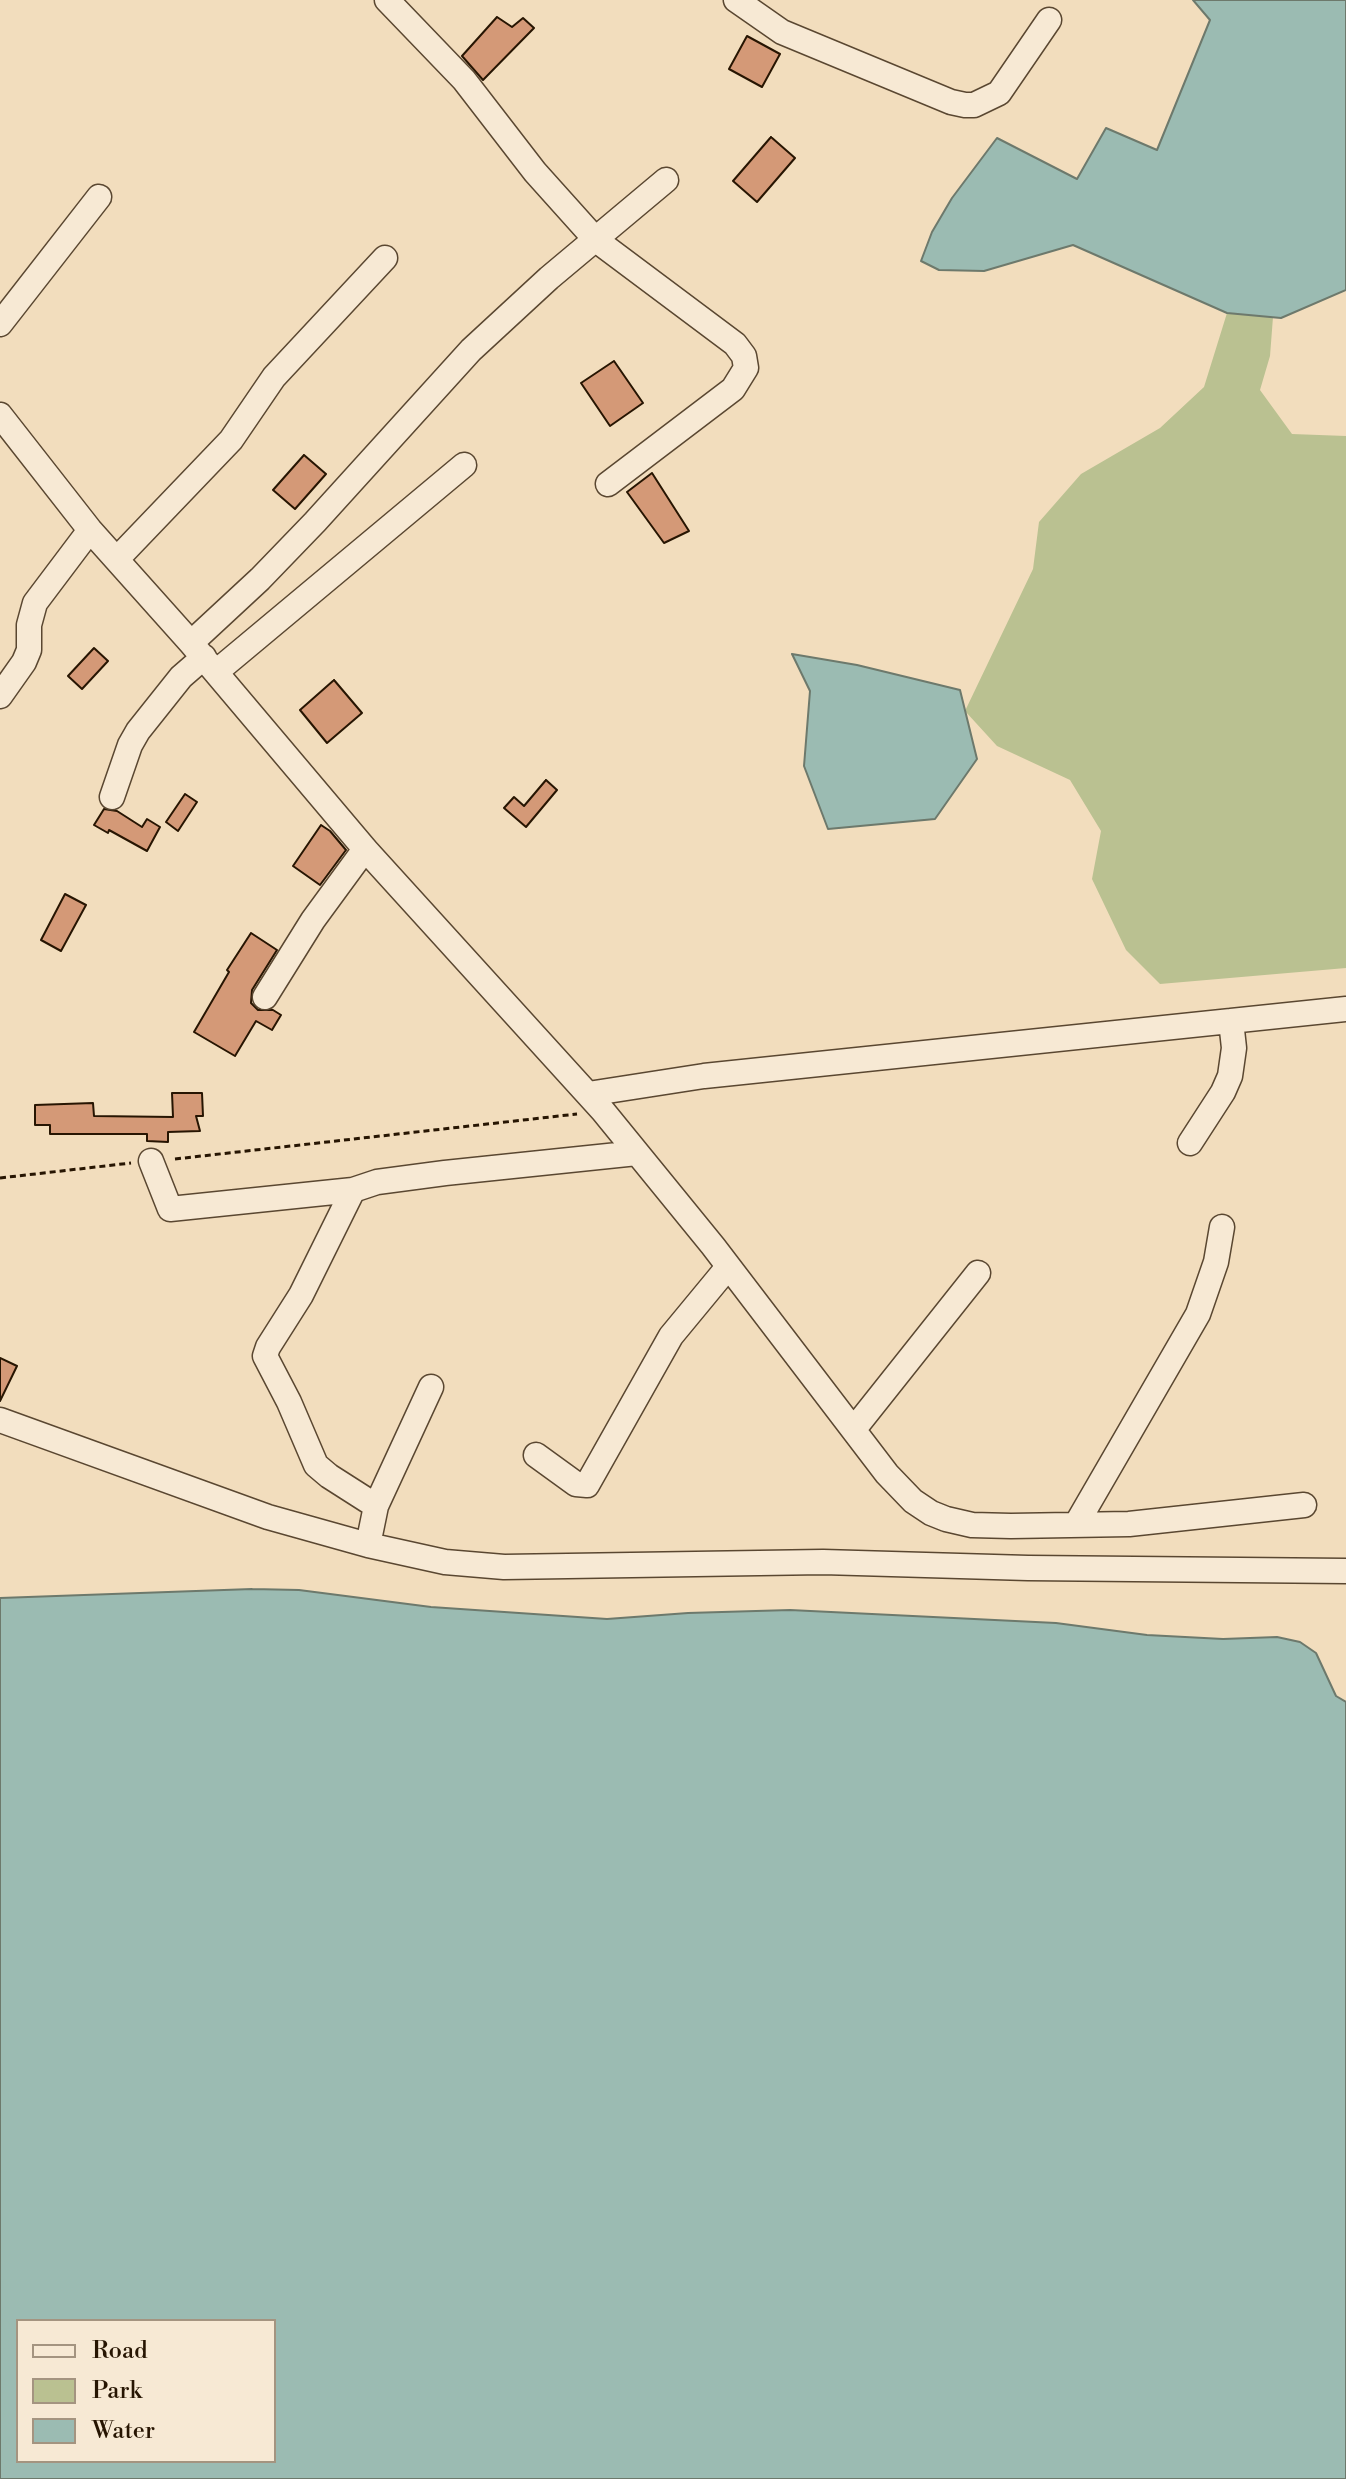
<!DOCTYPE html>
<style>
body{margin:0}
#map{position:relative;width:1346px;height:2479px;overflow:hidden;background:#f2ddbd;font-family:"Libre Bodoni",serif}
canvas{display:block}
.legend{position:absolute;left:16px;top:2319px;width:260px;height:144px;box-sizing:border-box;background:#f7e9d4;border:2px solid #a49480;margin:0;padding:10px 14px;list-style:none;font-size:24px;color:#271502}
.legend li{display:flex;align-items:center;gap:16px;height:40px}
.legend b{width:40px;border:2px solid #a49480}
</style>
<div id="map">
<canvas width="1346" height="2479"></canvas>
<ul class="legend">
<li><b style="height:10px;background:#f7e9d4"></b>Road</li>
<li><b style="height:22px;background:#bac191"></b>Park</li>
<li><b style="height:22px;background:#9bbbb2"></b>Water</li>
</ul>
</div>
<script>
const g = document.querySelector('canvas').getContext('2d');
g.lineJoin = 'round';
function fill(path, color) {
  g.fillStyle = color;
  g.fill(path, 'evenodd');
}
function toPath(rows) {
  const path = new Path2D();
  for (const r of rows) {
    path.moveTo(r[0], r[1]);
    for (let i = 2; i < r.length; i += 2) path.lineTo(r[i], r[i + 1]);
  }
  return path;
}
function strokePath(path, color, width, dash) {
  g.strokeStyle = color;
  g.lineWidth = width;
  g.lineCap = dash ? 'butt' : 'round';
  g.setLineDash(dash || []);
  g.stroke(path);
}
fill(toPath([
 [1227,313,1273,317,1270,356,1260,390,1292,434,1346,436,1346,968,1160,984,1126,950,1092,879,1101,831,1070,780,997,746,965,711,1033,569,1039,522,1081,474,1160,428,1204,387]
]), '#bac191');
const water = toPath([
 [1193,0,1346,0,1346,290,1281,318,1227,313,1073,245,984,271,939,270,921,261,932,232,952,198,997,138,1077,179,1106,128,1157,150,1210,20,1193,0],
 [792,654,857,665,960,690,977,759,935,819,828,829,804,766,810,691,792,654],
 [252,1589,299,1590,431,1607,607,1619,688,1613,790,1610,1056,1623,1147,1635,1223,1639,1277,1637,1300,1642,1316,1653,1336,1696,1346,1702,1346,2479,0,2479,0,1598,252,1589],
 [18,2321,274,2321,274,2461,18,2461,18,2321]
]);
fill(water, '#9bbbb2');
strokePath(water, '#6d796c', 2);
const building = toPath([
 [497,17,512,27,523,18,534,28,483,80,462,56,497,17],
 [747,36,780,54,762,87,729,69,747,36],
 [771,137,795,158,757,202,733,181,771,137],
 [614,361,643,403,610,426,581,383,614,361],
 [304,455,326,474,295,509,273,490,304,455],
 [652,473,689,531,664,543,627,492,652,473],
 [94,648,108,661,82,689,68,676,94,648],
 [334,680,362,713,327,743,300,710,334,680],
 [546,780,557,790,526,827,504,808,514,797,524,806,546,780],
 [185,794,197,802,178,831,166,822,185,794],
 [104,809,117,811,142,827,147,819,160,827,147,851,109,830,108,833,94,825,104,809],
 [321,825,330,831,346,850,320,885,293,866,321,825],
 [65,894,86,905,61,951,41,940,65,894],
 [251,933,277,950,252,990,251,1003,258,1010,273,1010,281,1015,272,1030,256,1021,235,1056,194,1032,229,972,227,970,251,933],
 [172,1093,202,1093,203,1116,196,1116,200,1131,168,1132,168,1142,147,1141,147,1134,50,1134,50,1125,35,1125,35,1105,93,1103,94,1116,173,1117,172,1093],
 [0,1358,17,1366,0,1401,0,1358]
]);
fill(building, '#d49977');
strokePath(building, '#271502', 2);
const minor = toPath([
 [387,0,464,80,535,172,596,240,735,344,744,356,746,368,733,389,608,484],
 [736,0,782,32,951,102,965,105,974,105,999,93,1049,20],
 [0,324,99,197],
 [0,415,90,530,191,643,365,849,603,1111,713,1246,887,1474,913,1501,931,1513,946,1519,972,1525,1011,1526,1129,1524,1304,1505],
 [117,559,231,440,274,377,385,258],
 [191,643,260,579,315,522,471,350,549,278,666,180],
 [216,672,464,465],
 [0,696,24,662,29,650,29,625,35,603,90,530],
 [112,797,130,745,138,731,181,677,204,657],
 [265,997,313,920,365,849],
 [588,1094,704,1076,1346,1009],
 [1190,1143,1223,1092,1230,1076,1234,1048,1231,1021],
 [151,1161,170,1209,353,1190],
 [0,1420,268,1517,368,1545,445,1562,504,1567,823,1562,1028,1568,1346,1571],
 [854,1429,978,1273],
 [536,1455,576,1484,587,1485,671,1336,728,1267],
 [376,1506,329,1476,316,1465,289,1402,265,1356,268,1347,301,1295,353,1190,377,1182,445,1173,637,1153],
 [1077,1523,1198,1314,1216,1262,1222,1227],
 [368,1545,376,1506,431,1387]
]);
strokePath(minor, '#5a4731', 27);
strokePath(toPath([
 [175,1159,577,1114],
 [0,1178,131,1163]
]), '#271502', 3, [6, 4]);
strokePath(minor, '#f7e9d4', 24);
</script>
